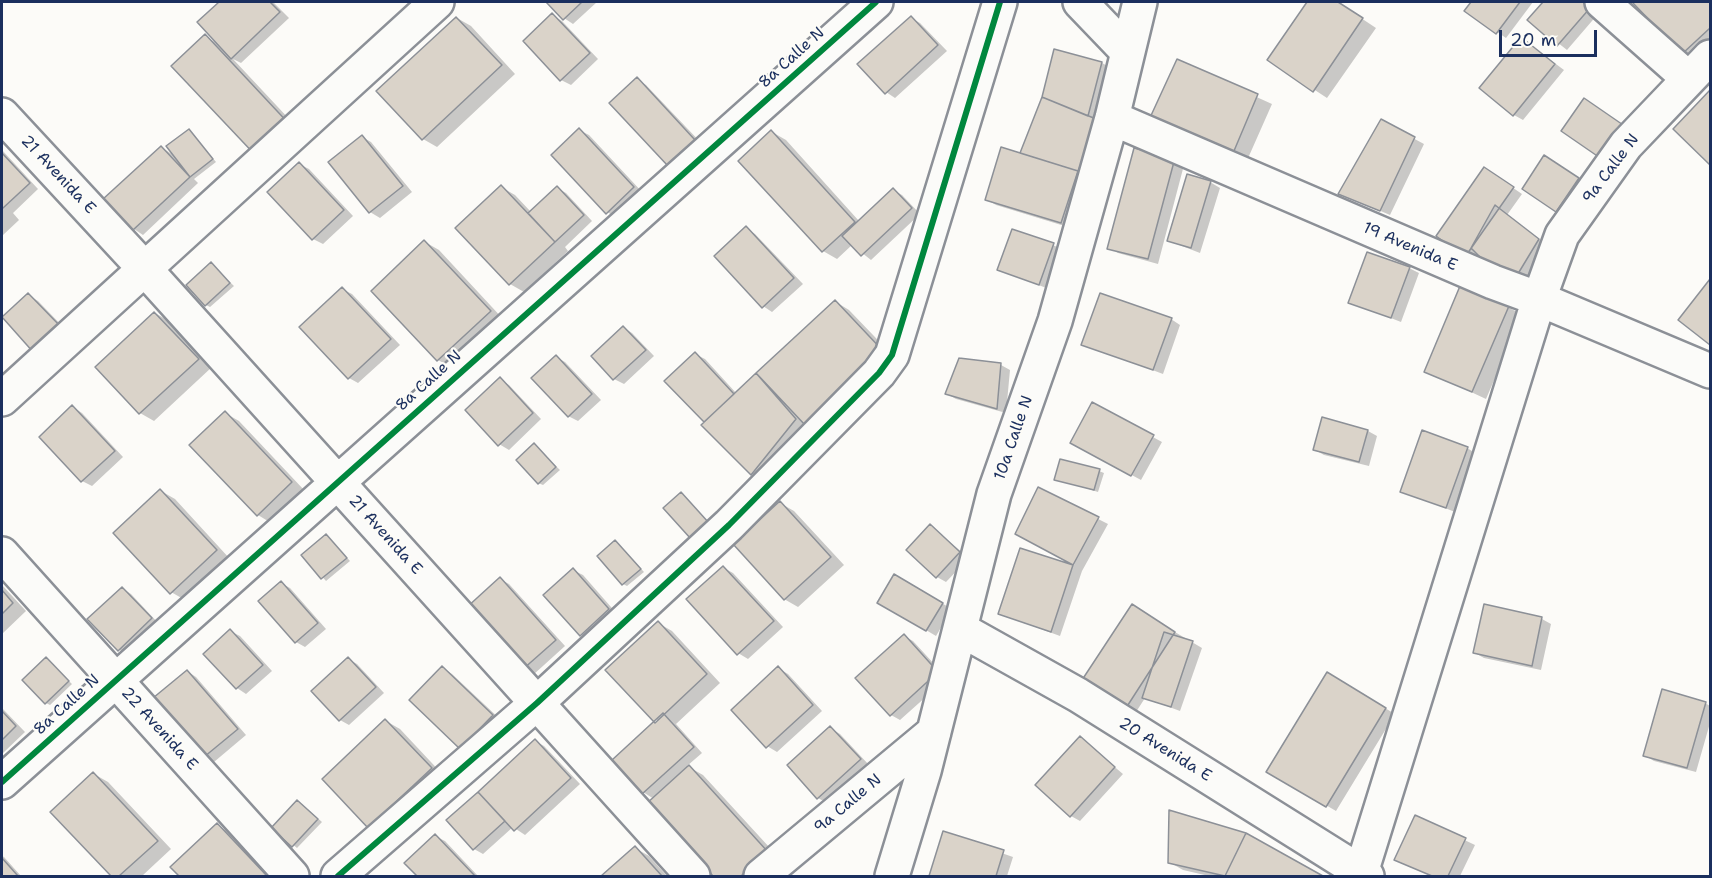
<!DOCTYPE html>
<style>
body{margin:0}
#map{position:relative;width:1712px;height:878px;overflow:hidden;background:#fcfbf8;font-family:"Shantell Sans",sans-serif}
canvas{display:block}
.frame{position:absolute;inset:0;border:3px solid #1b2f5e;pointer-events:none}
.scale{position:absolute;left:1499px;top:30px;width:98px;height:27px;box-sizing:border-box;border:3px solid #1b2f5e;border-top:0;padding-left:8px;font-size:18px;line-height:21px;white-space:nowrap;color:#1b2f5e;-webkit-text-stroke:4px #fdfcf7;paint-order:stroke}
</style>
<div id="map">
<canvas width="1712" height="878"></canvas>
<div class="frame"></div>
<div class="scale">20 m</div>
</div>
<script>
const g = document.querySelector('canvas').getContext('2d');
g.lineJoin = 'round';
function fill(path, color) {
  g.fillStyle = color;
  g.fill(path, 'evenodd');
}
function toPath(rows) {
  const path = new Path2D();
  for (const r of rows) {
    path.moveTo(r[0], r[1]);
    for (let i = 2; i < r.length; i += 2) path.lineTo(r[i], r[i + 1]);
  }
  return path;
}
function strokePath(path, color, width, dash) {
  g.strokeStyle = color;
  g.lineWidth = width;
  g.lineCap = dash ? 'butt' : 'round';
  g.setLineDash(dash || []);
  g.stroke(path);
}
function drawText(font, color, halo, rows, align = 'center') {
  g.font = font + ' "Shantell Sans",sans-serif';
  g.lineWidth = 4.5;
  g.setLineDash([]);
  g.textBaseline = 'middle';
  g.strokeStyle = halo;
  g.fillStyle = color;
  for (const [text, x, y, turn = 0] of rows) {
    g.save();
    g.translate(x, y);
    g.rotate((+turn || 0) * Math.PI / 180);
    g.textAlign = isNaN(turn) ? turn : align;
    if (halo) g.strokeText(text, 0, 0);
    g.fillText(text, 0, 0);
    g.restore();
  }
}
fill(toPath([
 [221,2,273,2,289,18,241,63,233,59,305,136,273,166,205,36,218,44,199,22],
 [548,2,597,2,573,24,564,18],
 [1309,2,1337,2,1376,28,1327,98,1269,60],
 [1473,2,1533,2,1506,38,1466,11],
 [1545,2,1584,2,1598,14,1567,50,1529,20],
 [1634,2,1710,2,1710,42,1692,58,1683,53],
 [552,15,562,21,598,59,571,85,561,80],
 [457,18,471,26,515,74,437,147,423,139],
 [911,18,920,23,947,51,895,98,886,92],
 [1521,38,1564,70,1523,120,1514,115],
 [1177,61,1272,104,1245,165,1164,130],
 [1102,63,1111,68,1071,228,996,205,986,199,1020,155],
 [637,79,646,85,704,146,678,171],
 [1710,92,1710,163,1675,129],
 [1381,121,1424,144,1390,215,1350,198],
 [189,130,216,162,194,179,198,183,143,235,134,229,161,147,175,156],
 [579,130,589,135,643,193,617,218,607,212],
 [772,132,786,140,859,221,893,190,902,195,920,214,871,260,852,245,837,259,823,251],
 [362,137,371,142,412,192,380,218,370,212,330,162],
 [2,150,38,189,13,213,19,220,2,236],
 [1135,150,1184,165,1158,264,1118,253,1109,248],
 [1554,163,1588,185,1566,216,1524,189],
 [299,164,309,169,353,216,323,244,313,239],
 [1494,175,1522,194,1507,215,1547,245,1520,291,1479,254,1475,261,1466,255],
 [1210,182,1220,188,1200,253,1169,241],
 [501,187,515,195,531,212,557,188,566,193,592,221,565,247,568,251,524,292,510,284],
 [746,228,755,234,803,284,772,312,763,306],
 [425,242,439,250,504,320,452,368,438,360],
 [1053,245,1063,250,1049,289,999,270],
 [211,264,234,286,210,307,206,305],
 [1409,268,1419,273,1401,322,1350,302],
 [1710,282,1710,343,1680,320],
 [342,289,352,294,400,345,358,383,349,378],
 [28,295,38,301,70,334,35,352],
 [836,302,849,310,898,361,765,481,752,473,704,421,695,354,705,359,737,394],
 [1508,307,1522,315,1486,399,1426,371],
 [155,313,169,321,212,367,154,421,140,413],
 [1171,319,1180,325,1163,374,1083,344],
 [623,327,632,333,654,356,624,384,614,379],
 [556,357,565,362,601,400,578,421,568,416],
 [960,360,1001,365,1010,370,1006,413,956,399,947,394],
 [500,379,509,385,541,419,509,450,499,444],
 [1092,404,1162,442,1141,480,1072,443],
 [73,407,82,413,123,457,92,486,82,481],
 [225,413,239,421,305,491,271,523,258,515],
 [1323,419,1368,431,1377,436,1369,466,1324,455,1315,450],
 [534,445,560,470,543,485,538,483],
 [1467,448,1477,454,1455,512,1402,491],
 [1099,471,1104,473,1098,492,1056,479],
 [1039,489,1108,524,1082,571,1060,636,1000,614,1021,550,1075,565,1026,539],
 [161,491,175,499,230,559,185,600,171,592],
 [780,503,794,511,844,565,798,607,784,599],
 [930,526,969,558,946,582,937,577],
 [327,536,350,561,326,581,303,555],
 [615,541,644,572,627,586,623,584],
 [724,568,733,573,783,627,748,659,738,653],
 [573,570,583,575,618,615,590,640,581,635],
 [894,576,952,609,936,636,879,602],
 [500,579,509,584,565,646,533,675,523,669],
 [281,583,290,588,326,629,305,647,296,642],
 [2,585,26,611,2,634],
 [122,588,131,594,160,625,128,655,118,649],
 [1485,606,1542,619,1551,624,1541,670,1484,658,1475,653],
 [1141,612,1202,648,1180,711,1145,698,1136,712,1085,679],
 [658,623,672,631,720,683,676,724,702,753,687,766,703,775,781,860,764,876,715,876,649,804,654,799,643,792,657,723],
 [230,631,240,636,272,671,246,694,237,688,205,654],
 [904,636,913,641,947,678,900,720,891,715],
 [46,659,72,684,50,705,46,703],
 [348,659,357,664,384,693,349,725,340,720],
 [443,668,452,674,502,721,461,748],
 [778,668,788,674,822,711,777,752,767,746],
 [187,671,196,677,246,735,214,762,205,756],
 [1327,674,1395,714,1336,811,1268,771],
 [1705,703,1710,706,1710,723,1696,772,1654,761,1644,755],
 [2,708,25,732,2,754],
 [386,721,400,729,445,777,383,834,369,826],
 [830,728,840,734,869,765,827,803,818,798],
 [1080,738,1123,774,1080,821,1071,816],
 [535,741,544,746,580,784,525,835,513,827,483,854,474,849],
 [94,774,108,782,171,849,142,876,113,876,52,812],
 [302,804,322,822,297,848,273,828],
 [1416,817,1475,845,1460,876,1433,876,1406,865],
 [217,825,231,833,271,876,181,876,172,867],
 [944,833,1013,857,1007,876,930,876],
 [1246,834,1320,876,1209,876,1183,870,1169,862],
 [435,836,445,841,478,876,419,876,407,863],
 [635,848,649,856,667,876,603,876],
 [2,856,4,857,21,876,2,876]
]), '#0003');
const building = toPath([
 [219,2,270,2,280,12,231,59,197,22,219,2],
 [546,2,582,2,563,20,546,2],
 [1307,2,1338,2,1363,18,1313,92,1267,60,1307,2],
 [1471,2,1520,2,1496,34,1464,11,1471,2],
 [1543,2,1583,2,1590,8,1557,46,1527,20,1543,2],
 [1632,2,1710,2,1710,28,1682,54,1632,2],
 [552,13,590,53,560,81,523,41,552,13],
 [911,16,938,45,885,94,857,64,911,16],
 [456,17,502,65,422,140,376,91,456,17],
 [205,34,292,127,259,159,171,66,205,34],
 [1521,37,1555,64,1513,116,1479,88,1521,37],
 [1054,49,1102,62,1088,116,1042,97,1054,49],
 [1177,59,1258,94,1231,158,1148,122,1177,59],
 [637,77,695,140,668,166,609,103,637,77],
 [1710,90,1710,165,1673,129,1710,90],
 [1042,97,1101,121,1078,171,1020,153,1042,97],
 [1584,98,1629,129,1606,162,1561,131,1584,98],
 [1381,119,1415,137,1380,211,1338,194,1381,119],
 [579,128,634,187,606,214,551,155,579,128],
 [189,129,213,159,190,177,166,146,189,129],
 [771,130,855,222,822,252,738,161,771,130],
 [362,135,403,186,369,213,328,162,362,135],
 [161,146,190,177,133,230,103,199,161,146],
 [1001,147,1078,171,1061,223,985,200,1001,147],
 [1134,148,1175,158,1148,259,1107,249,1134,148],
 [2,153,30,183,3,208,2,207,2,153],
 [1544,155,1579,178,1556,212,1522,189,1544,155],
 [299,162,344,210,312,240,267,192,299,162],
 [1484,167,1514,187,1465,257,1436,236,1484,167],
 [1187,174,1211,181,1191,248,1167,241,1187,174],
 [501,185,555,242,509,285,455,228,501,185],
 [557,186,584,215,555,242,528,213,557,186],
 [893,188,912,208,861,256,842,236,893,188],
 [1495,205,1539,239,1510,287,1471,248,1495,205],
 [746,226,794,278,762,308,714,256,746,226],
 [1012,229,1054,243,1039,285,997,270,1012,229],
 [424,240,491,311,437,361,371,291,424,240],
 [1367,252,1410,267,1391,318,1348,303,1367,252],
 [211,262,230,283,205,306,186,285,211,262],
 [1710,279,1710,345,1678,320,1710,279],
 [1460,286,1509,306,1472,392,1424,372,1460,286],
 [342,287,391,339,348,379,299,327,342,287],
 [28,293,62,328,34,353,2,317,28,293],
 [1100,293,1172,318,1153,370,1081,345,1100,293],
 [835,300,885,353,806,426,756,373,835,300],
 [154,312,199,359,139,414,95,367,154,312],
 [623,326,646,350,613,380,591,356,623,326],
 [695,352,734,394,704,422,664,381,695,352],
 [556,355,592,394,568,417,531,378,556,355],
 [959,358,1001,363,997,409,945,394,959,358],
 [756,373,796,419,751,475,701,425,756,373],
 [500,377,533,413,498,446,465,410,500,377],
 [1092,402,1154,435,1131,476,1070,443,1092,402],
 [72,405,115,451,81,482,39,437,72,405],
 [225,411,292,482,257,516,189,445,225,411],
 [1322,417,1368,430,1359,462,1313,450,1322,417],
 [1422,430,1468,447,1446,508,1400,492,1422,430],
 [534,443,556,467,538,484,516,460,534,443],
 [1060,459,1100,469,1094,490,1054,480,1060,459],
 [1038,487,1099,517,1073,565,1015,534,1038,487],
 [160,489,217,550,170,594,113,533,160,489],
 [681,492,709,523,691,539,663,508,681,492],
 [780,501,831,557,784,600,733,544,780,501],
 [930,524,960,552,936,578,906,550,930,524],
 [326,534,347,558,321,579,301,555,326,534],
 [615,540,641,569,622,585,597,556,615,540],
 [1020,548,1073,565,1051,632,998,614,1020,548],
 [723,566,774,621,737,655,686,599,723,566],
 [573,568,609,609,580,636,543,595,573,568],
 [894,574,943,603,926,631,877,603,894,574],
 [500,577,556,640,522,670,466,608,500,577],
 [281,581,318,623,295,643,258,601,281,581],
 [122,587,152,618,118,651,87,619,122,587],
 [2,590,13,603,2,614,2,590],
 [1132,604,1175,632,1126,708,1082,680,1132,604],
 [1484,604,1542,617,1532,666,1473,653,1484,604],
 [658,621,707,674,655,723,605,670,658,621],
 [230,629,263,665,236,689,203,654,230,629],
 [1164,632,1193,641,1171,707,1142,698,1164,632],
 [904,634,938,672,890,716,855,678,904,634],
 [46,657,69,681,45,704,22,680,46,657],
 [348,657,376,687,339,721,311,691,348,657],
 [442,666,493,715,460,749,409,700,442,666],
 [778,666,813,705,766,748,731,710,778,666],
 [187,670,238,729,204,757,153,698,187,670],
 [1327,672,1386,708,1326,807,1266,772,1327,672],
 [1662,689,1706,702,1687,768,1643,756,1662,689],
 [2,711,16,726,2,740,2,711],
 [663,713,694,747,642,794,612,760,663,713],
 [385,719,432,768,368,828,322,779,385,719],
 [830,726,861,759,817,799,787,765,830,726],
 [1080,736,1115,767,1070,817,1035,785,1080,736],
 [535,739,571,778,514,831,478,792,535,739],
 [689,765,768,852,741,876,713,876,646,804,689,765],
 [93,772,158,841,119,876,111,876,50,812,93,772],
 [478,792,505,821,473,850,446,820,478,792],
 [297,800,318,819,292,847,271,828,297,800],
 [1169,810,1246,833,1225,876,1168,863,1169,810],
 [1415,815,1466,838,1448,876,1432,876,1394,860,1415,815],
 [217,823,267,876,179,876,170,867,217,823],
 [943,831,1004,850,996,876,929,876,943,831],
 [1246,833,1323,876,1225,876,1246,833],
 [435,834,475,876,417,876,404,863,435,834],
 [635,846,662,876,601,876,635,846],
 [2,858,18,876,2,876,2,858]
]);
fill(building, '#dad3c9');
strokePath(building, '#8c9097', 1.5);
const minor = toPath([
 [1080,2,1127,51],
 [1602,2,1689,79],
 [2,115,143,267,693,876],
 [1112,118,1493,282,1539,299,1710,371],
 [2,399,437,2],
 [2,554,292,876],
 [960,629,1078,695,1367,876],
 [2,782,876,2],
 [338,876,537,703,729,525,879,373,892,355,1000,2],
 [761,876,934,732],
 [892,876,924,771,994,494,1055,321,1112,118,1140,2],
 [1360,876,1539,299,1562,235,1626,145,1710,57]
]);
strokePath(minor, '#8c9097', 38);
strokePath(minor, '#fbfbf9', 33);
strokePath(toPath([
 [2,782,876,2],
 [338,876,537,703,729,525,879,373,892,355,1000,2]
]), '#00873e', 6);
drawText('16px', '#1b2f5e', '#fdfcf7', [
 ["8a Calle N",792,58,-42],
 ["9a Calle N",1611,169,-53],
 ["21 Avenida E",58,175,47],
 ["19 Avenida E",1410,247,23],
 ["8a Calle N",429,381,-42],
 ["10a Calle N",1014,438,-71],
 ["21 Avenida E",385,535,48],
 ["8a Calle N",67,705,-42],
 ["22 Avenida E",159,729,48],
 ["20 Avenida E",1165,750,32],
 ["9a Calle N",848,804,-40]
]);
</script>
